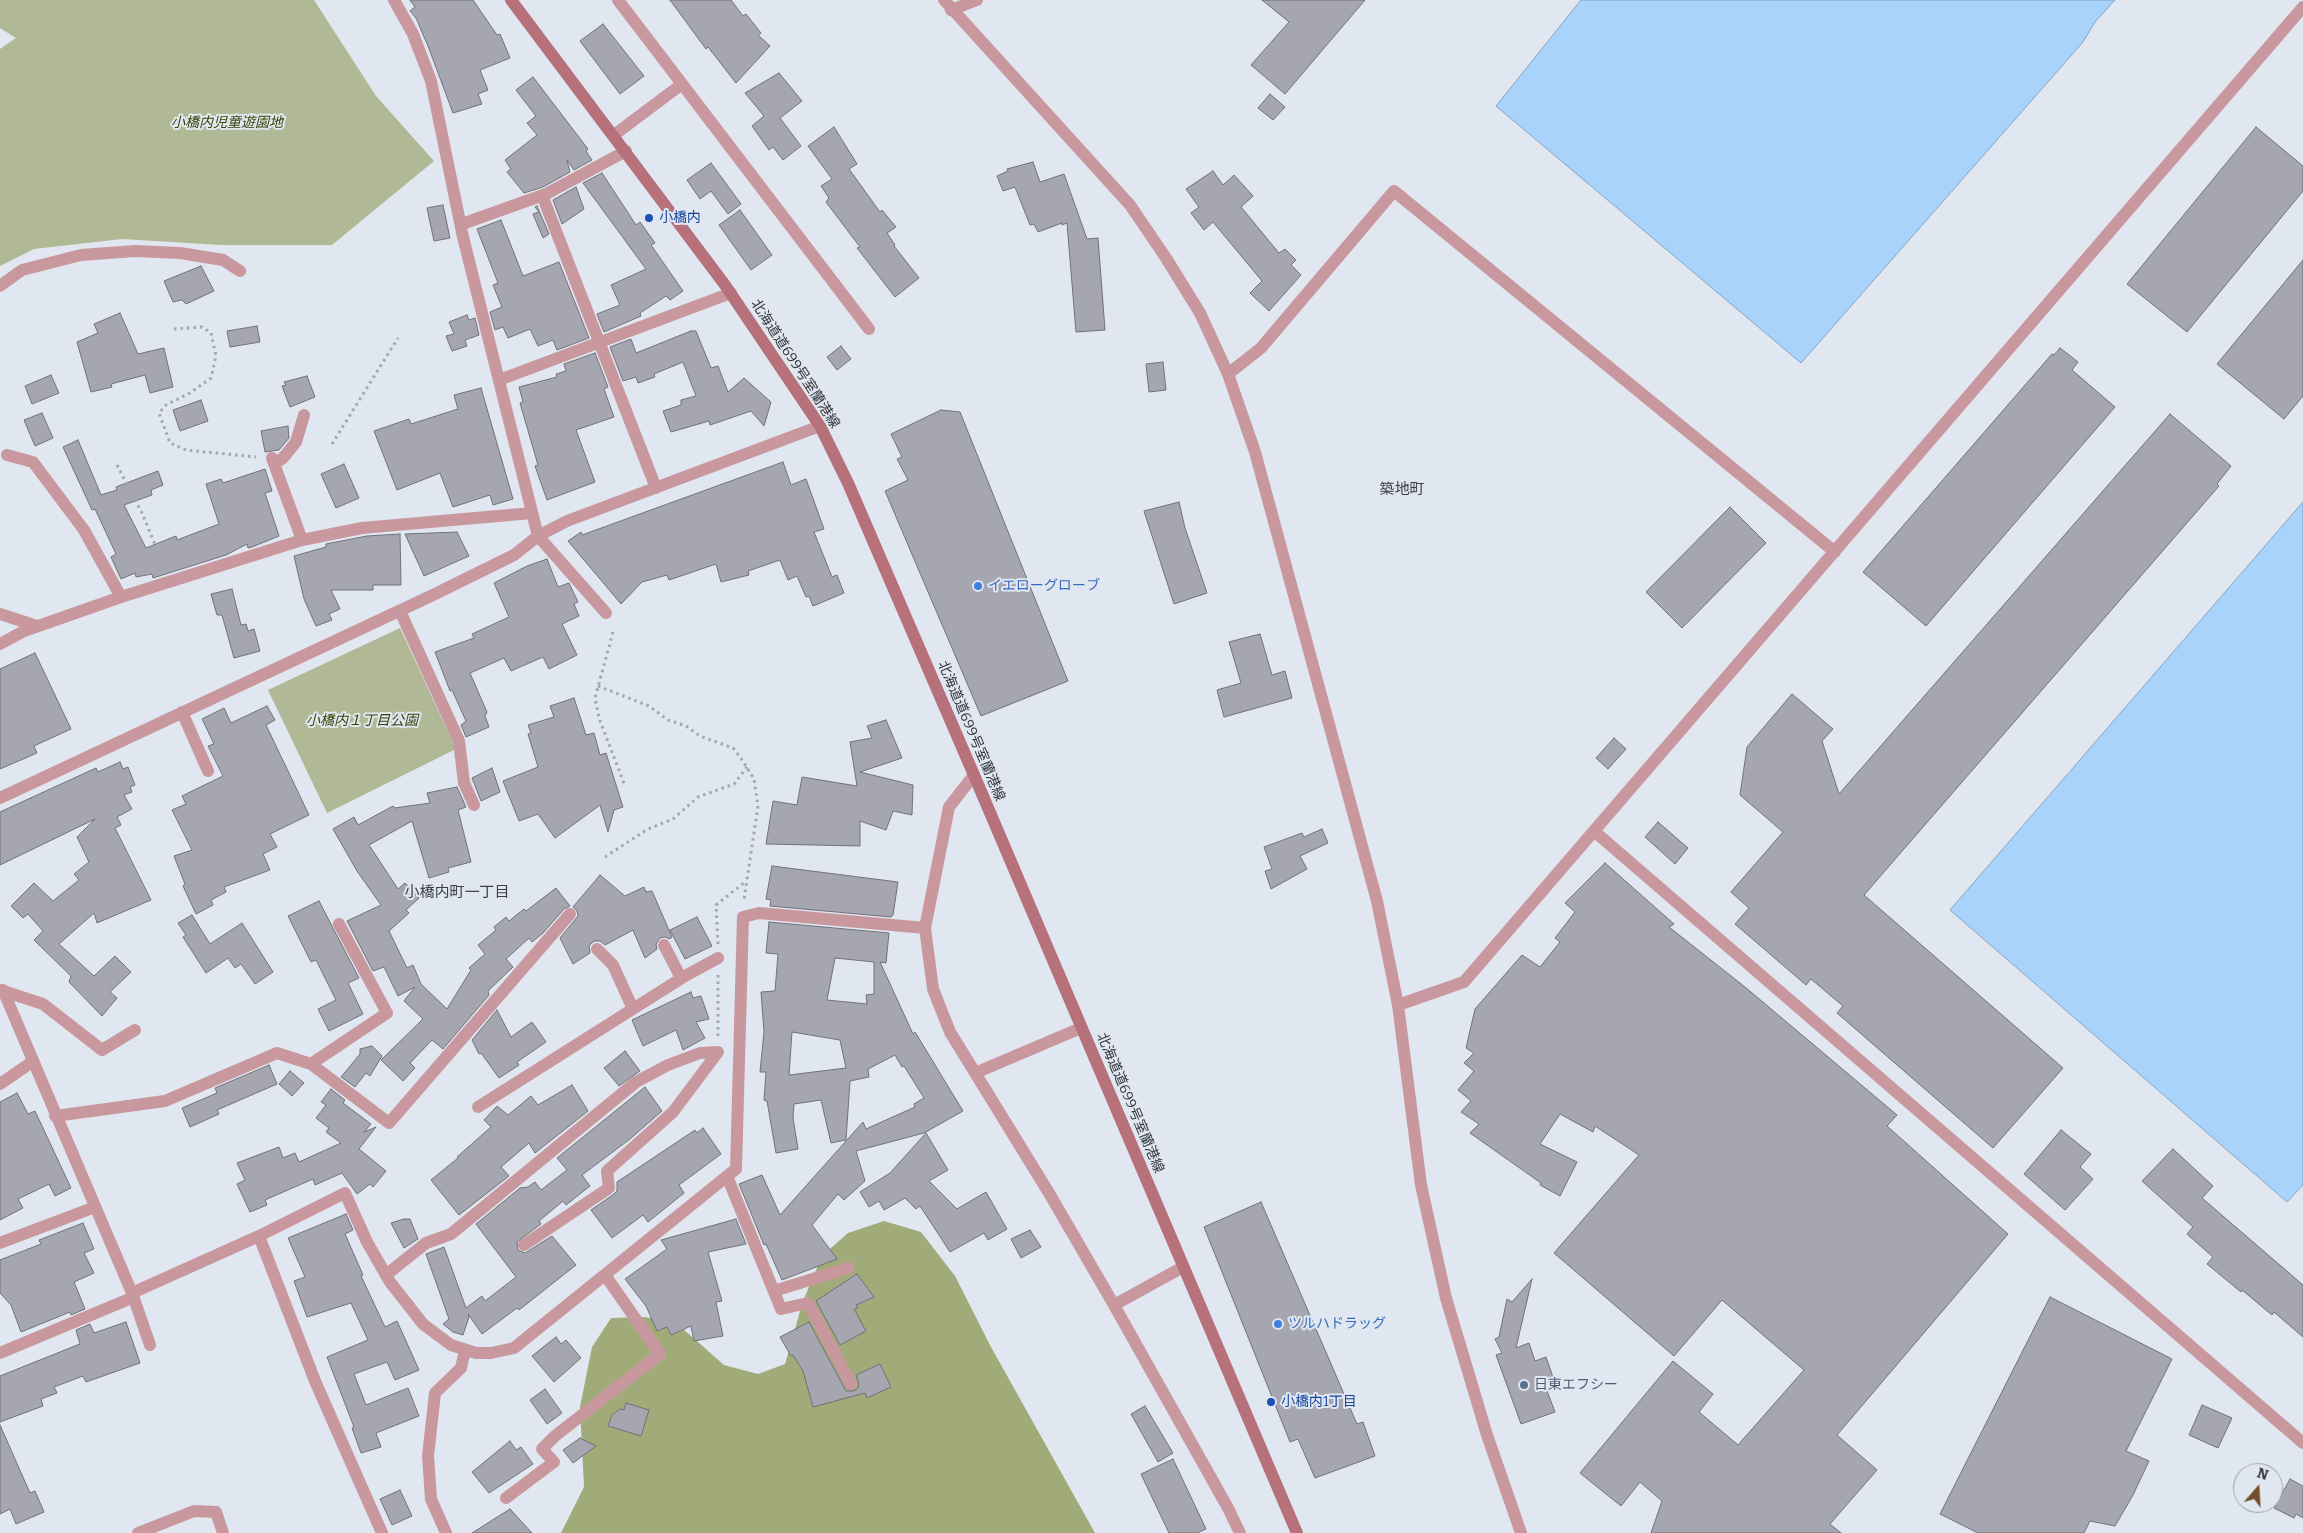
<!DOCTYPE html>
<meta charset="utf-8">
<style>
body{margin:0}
#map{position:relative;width:2303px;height:1533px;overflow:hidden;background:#e0e7f0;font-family:Bitter,serif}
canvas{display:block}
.north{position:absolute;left:2233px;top:1463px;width:50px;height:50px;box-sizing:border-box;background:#e0e7f0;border:1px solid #9ba0a7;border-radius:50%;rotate:19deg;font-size:14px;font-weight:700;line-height:20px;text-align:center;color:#33363a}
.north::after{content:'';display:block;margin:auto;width:18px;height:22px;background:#744e2a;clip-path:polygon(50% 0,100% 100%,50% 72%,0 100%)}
</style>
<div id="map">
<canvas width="2303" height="1533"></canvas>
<div class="north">N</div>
</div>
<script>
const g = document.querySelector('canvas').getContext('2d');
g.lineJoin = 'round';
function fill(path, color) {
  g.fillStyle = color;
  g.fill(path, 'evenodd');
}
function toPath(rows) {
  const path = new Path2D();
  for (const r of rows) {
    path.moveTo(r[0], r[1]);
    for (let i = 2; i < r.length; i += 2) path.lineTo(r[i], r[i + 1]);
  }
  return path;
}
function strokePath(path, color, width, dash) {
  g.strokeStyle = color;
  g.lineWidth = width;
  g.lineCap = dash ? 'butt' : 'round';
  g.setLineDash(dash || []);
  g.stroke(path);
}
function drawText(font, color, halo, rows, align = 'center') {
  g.font = font + ' Bitter,"Noto Sans JP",serif';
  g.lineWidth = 4;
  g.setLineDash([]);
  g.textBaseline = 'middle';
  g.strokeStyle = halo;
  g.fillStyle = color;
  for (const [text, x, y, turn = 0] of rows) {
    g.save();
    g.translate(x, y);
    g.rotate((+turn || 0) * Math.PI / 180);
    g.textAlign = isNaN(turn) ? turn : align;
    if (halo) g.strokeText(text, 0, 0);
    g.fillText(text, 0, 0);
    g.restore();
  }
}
fill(toPath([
 [0,0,314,0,376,96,434,161,332,245,221,245,122,239,34,249,0,266,0,49,16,38,0,28],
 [400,628,456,749,327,813,268,690]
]), '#b0b896');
fill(toPath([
 [884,1221,921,1232,955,1276,991,1347,1095,1533,561,1533,584,1487,580,1407,592,1347,611,1318,644,1317,674,1321,724,1365,758,1374,785,1364,803,1301,822,1256,848,1233]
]), '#a0ab79');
const water = toPath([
 [1581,0,2115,0,2095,22,2083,42,1801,363,1496,106,1581,0],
 [2303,502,2303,1185,2287,1202,1950,910,2303,502]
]);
fill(water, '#a9d3fa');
strokePath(water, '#86a4c0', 1);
const building = toPath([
 [410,0,473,0,497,35,500,34,510,58,480,70,488,90,478,94,482,104,453,113,428,46,416,18,410,11,415,7,410,0],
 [670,0,731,0,743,16,746,14,761,33,758,35,770,46,736,83,708,47,706,49,670,0],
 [1262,0,1365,0,1285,94,1251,65,1289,22,1262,0],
 [603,24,644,76,620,94,580,41,603,24],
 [779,73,802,101,780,118,801,146,783,160,773,147,769,150,752,126,764,116,745,93,779,73],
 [533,77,588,149,586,151,592,160,574,170,567,160,570,172,543,187,524,193,507,172,511,169,505,160,537,135,527,123,536,116,516,90,533,77],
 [1270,94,1285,107,1273,120,1258,108,1270,94],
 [834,127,857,164,849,169,880,212,882,210,896,227,887,233,895,245,894,246,919,278,895,297,857,248,860,247,826,202,829,198,821,186,832,179,808,146,834,127],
 [2256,127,2303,166,2303,191,2187,332,2127,284,2256,127],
 [1033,162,1040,182,1064,174,1087,239,1098,238,1105,330,1076,332,1067,223,1062,225,1062,223,1038,232,1034,224,1030,225,1015,187,1003,191,997,176,1008,171,1007,169,1033,162],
 [711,163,741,204,728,214,711,191,700,199,687,180,711,163],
 [1213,171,1223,185,1234,175,1253,196,1241,207,1279,253,1285,249,1296,260,1291,265,1301,275,1269,311,1250,293,1262,281,1213,222,1204,230,1191,213,1199,207,1186,189,1213,171],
 [602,173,636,225,640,222,655,243,651,245,683,291,670,300,666,296,640,313,641,316,604,332,597,314,620,305,611,285,646,269,583,183,602,173],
 [576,187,584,209,562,224,553,200,576,187],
 [443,205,450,238,434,241,427,208,443,205],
 [537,206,549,234,543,238,533,214,539,212,535,207,537,206],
 [740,210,772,255,751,270,719,225,740,210],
 [501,220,523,276,559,262,589,338,557,350,553,340,538,346,530,329,508,338,503,327,495,330,490,312,502,307,493,285,498,283,477,229,501,220],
 [2303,260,2303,396,2284,419,2217,364,2303,260],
 [201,266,214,291,186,304,182,300,173,302,164,281,201,266],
 [120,313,138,354,164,348,173,387,150,393,145,375,111,384,112,387,91,392,77,342,98,333,94,324,120,313],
 [467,315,469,320,475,318,479,335,465,340,467,346,452,351,446,336,454,334,449,322,467,315],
 [257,326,260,342,230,347,227,331,257,326],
 [691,331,696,331,711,368,718,366,728,392,744,378,771,402,764,426,751,411,710,425,709,421,671,432,663,411,681,405,681,400,696,396,683,362,654,374,655,377,638,383,636,377,623,381,610,347,631,339,636,353,691,331],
 [841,346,851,359,837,370,827,357,841,346],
 [2060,348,2078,362,2072,370,2115,407,1926,626,1863,572,2052,354,2054,355,2060,348],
 [595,353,608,387,604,389,614,417,576,430,595,482,547,500,535,466,538,465,520,403,523,402,519,387,557,377,556,374,566,371,564,364,595,353],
 [1163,362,1166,390,1149,392,1146,364,1163,362],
 [51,375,59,393,32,404,25,386,51,375],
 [307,376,315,397,290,407,282,386,286,385,284,382,307,376],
 [481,388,513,499,493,505,490,495,453,507,440,473,397,490,374,431,409,419,411,424,458,409,454,395,481,388],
 [201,400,208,421,180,431,173,410,201,400],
 [941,410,960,412,1068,681,981,716,885,491,908,480,897,459,902,457,891,434,941,410],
 [42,413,53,438,35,446,24,420,42,413],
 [2170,414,2231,466,2217,484,2219,486,1864,895,2063,1068,1993,1148,1837,1013,1843,1006,1811,979,1806,985,1735,924,1749,908,1731,892,1783,832,1740,795,1747,747,1792,694,1833,729,1822,741,1839,794,2170,414],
 [288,426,289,438,279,450,265,452,261,431,288,426],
 [78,440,101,495,117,490,116,487,158,471,163,485,151,490,152,495,124,505,146,548,176,536,177,540,219,524,206,484,221,479,223,483,265,469,272,491,265,493,279,536,252,547,248,548,247,544,226,555,153,578,152,574,136,577,135,573,121,579,111,557,116,554,95,509,92,510,63,447,78,440],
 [783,462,791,485,806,479,824,529,814,532,832,577,837,575,844,593,813,606,809,596,806,597,797,576,788,580,780,560,748,571,749,575,721,582,716,564,669,580,667,575,642,582,621,604,568,541,581,532,582,535,783,462],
 [344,464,359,498,336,508,321,474,344,464],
 [1179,502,1185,528,1207,593,1174,604,1144,511,1179,502],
 [1730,507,1766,543,1682,628,1646,592,1730,507],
 [457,532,469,556,424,576,405,534,457,532],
 [400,534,401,585,373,585,373,590,331,590,340,609,329,614,332,620,316,626,304,599,294,556,326,547,326,544,367,536,400,534],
 [547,559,558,587,569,583,578,602,574,604,579,616,562,624,577,655,549,669,543,657,511,671,504,658,470,673,487,712,485,716,489,727,466,737,461,725,466,721,452,690,450,691,435,652,474,638,472,634,509,617,494,583,527,566,547,559],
 [232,589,241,625,246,624,248,631,254,629,260,651,234,658,222,615,217,615,211,594,232,589],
 [1260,634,1272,675,1285,671,1292,698,1224,717,1217,690,1241,683,1229,642,1260,634],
 [35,653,71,729,34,746,37,753,0,769,0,669,35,653],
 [574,698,586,735,594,733,600,755,606,753,623,807,614,810,608,832,600,805,555,838,538,814,519,821,503,781,538,767,528,734,531,733,528,725,554,717,550,706,574,698],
 [267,706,275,720,266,725,309,815,270,834,277,847,263,854,270,870,224,887,226,892,211,900,213,905,196,914,183,886,185,884,174,856,192,850,172,810,186,804,182,796,223,776,208,746,214,744,202,719,224,708,231,723,267,706],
 [886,720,902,758,860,772,913,785,912,815,893,811,886,830,860,821,860,846,766,844,773,801,797,805,802,777,857,786,850,742,872,738,867,726,886,720],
 [1614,738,1626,749,1608,769,1596,758,1614,738],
 [120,762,123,769,128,767,135,785,130,787,132,792,124,795,132,809,117,817,121,825,115,828,151,900,97,923,94,913,59,944,94,976,115,956,131,972,110,992,117,998,102,1016,69,982,71,976,34,940,43,931,28,914,23,918,11,906,34,883,53,901,79,880,74,874,89,862,77,837,95,819,0,865,0,812,96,768,98,772,120,762],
 [492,768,500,792,481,801,472,778,492,768],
 [457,787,466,807,458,810,471,862,448,868,449,872,429,878,412,821,369,845,398,889,405,883,419,898,406,910,409,913,389,931,407,968,413,965,421,984,447,1009,471,970,469,968,485,954,478,945,496,930,494,927,506,917,509,921,524,909,526,911,556,888,570,906,564,909,543,933,532,942,529,938,506,959,513,967,488,991,489,995,443,1049,432,1040,410,1063,415,1068,403,1081,381,1060,423,1019,404,1001,415,987,398,996,384,967,373,971,347,921,381,905,357,871,333,829,354,817,358,825,393,806,395,808,430,803,427,793,457,787],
 [1658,822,1688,848,1675,864,1645,837,1658,822],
 [1322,829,1328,843,1300,856,1307,869,1271,889,1265,871,1272,869,1264,847,1302,833,1304,837,1322,829],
 [1605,863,1674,924,1669,927,1745,987,1897,1115,1887,1126,2008,1234,1837,1435,1877,1470,1830,1524,1841,1533,1651,1533,1662,1501,1640,1482,1621,1506,1580,1473,1673,1361,1713,1394,1699,1412,1738,1445,1804,1370,1722,1300,1674,1356,1554,1253,1639,1155,1595,1126,1593,1132,1560,1114,1540,1144,1577,1162,1560,1196,1540,1185,1541,1183,1470,1133,1479,1124,1461,1112,1471,1101,1458,1090,1474,1071,1464,1063,1474,1053,1466,1048,1475,1009,1522,955,1540,967,1560,942,1555,938,1575,912,1565,903,1605,863],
 [772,866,898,882,893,915,891,917,770,906,771,900,766,899,772,866],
 [600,875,625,896,644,887,646,892,652,891,672,937,670,939,665,937,660,938,656,944,657,949,645,958,633,930,605,945,600,941,594,941,589,946,590,953,573,964,560,938,578,916,577,911,573,907,600,875],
 [319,901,359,978,348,983,363,1014,329,1031,318,1009,336,1000,316,960,311,962,288,916,319,901],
 [192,915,210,944,242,923,273,972,255,984,241,964,235,968,228,958,206,973,183,937,186,935,178,923,192,915],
 [697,917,712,946,685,959,670,930,697,917],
 [769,922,889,933,886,963,880,962,913,1034,915,1032,963,1111,924,1133,856,1151,865,1181,844,1200,838,1194,812,1225,837,1259,782,1280,766,1244,764,1245,739,1184,762,1175,780,1215,863,1122,866,1129,915,1107,914,1104,924,1098,904,1066,902,1067,895,1055,868,1069,869,1077,850,1081,846,1140,831,1143,821,1100,794,1104,793,1118,798,1149,776,1153,767,1101,764,1100,766,1072,760,1072,764,1032,761,992,775,991,778,954,766,953,769,922],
 [835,958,874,962,874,994,866,995,867,1004,827,1000,835,958],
 [792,1032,840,1040,846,1068,789,1075,792,1032],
 [691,992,693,998,701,996,709,1019,696,1022,705,1038,683,1050,676,1030,643,1046,632,1020,691,992],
 [497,1010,511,1037,532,1022,546,1042,517,1062,519,1065,499,1078,481,1053,479,1054,472,1040,497,1010],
 [372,1046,382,1056,370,1076,366,1073,355,1087,341,1077,360,1054,360,1049,372,1046],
 [625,1051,640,1071,619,1086,604,1068,625,1051],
 [269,1065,277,1084,217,1110,219,1114,190,1127,182,1108,217,1093,215,1088,269,1065],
 [290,1071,304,1083,292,1096,279,1084,290,1071],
 [572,1085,588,1111,535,1153,529,1143,501,1167,509,1176,459,1215,431,1180,458,1158,457,1157,491,1127,484,1120,497,1106,508,1115,531,1096,538,1105,572,1085],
 [645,1087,662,1111,630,1139,582,1175,590,1186,566,1205,563,1201,539,1221,541,1224,517,1242,518,1250,525,1253,552,1236,576,1265,519,1310,517,1308,482,1334,468,1314,469,1317,463,1335,453,1332,443,1324,449,1319,426,1254,444,1247,466,1308,482,1296,485,1301,516,1277,476,1224,520,1188,528,1187,535,1182,541,1190,567,1170,557,1158,645,1087],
 [331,1089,345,1100,343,1103,371,1124,364,1132,376,1127,359,1149,386,1171,373,1187,370,1184,357,1194,342,1173,315,1185,313,1179,265,1200,267,1205,250,1212,237,1184,245,1180,237,1163,279,1147,283,1158,295,1153,299,1162,341,1143,326,1132,329,1128,316,1118,326,1105,321,1102,331,1089],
 [17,1093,28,1114,35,1111,71,1188,55,1196,49,1184,18,1199,23,1208,0,1220,0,1102,17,1093],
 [703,1128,721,1154,679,1185,684,1193,648,1222,643,1215,612,1238,591,1210,614,1194,617,1191,617,1182,695,1130,697,1133,703,1128],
 [2061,1130,2091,1154,2080,1167,2093,1179,2065,1210,2024,1174,2061,1130],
 [926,1133,948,1170,929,1181,957,1209,986,1192,1007,1229,988,1240,984,1233,950,1252,920,1206,916,1209,905,1198,884,1210,879,1201,869,1207,860,1192,890,1173,926,1133],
 [2173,1149,2213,1186,2202,1198,2303,1285,2303,1337,2274,1312,2272,1315,2242,1290,2241,1292,2207,1264,2213,1257,2187,1234,2193,1227,2142,1181,2173,1149],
 [1261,1202,1357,1424,1363,1422,1375,1456,1315,1478,1298,1439,1290,1442,1204,1227,1261,1202],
 [346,1214,353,1230,345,1234,363,1275,361,1276,385,1327,397,1321,419,1370,395,1380,387,1362,354,1374,366,1405,408,1388,419,1416,376,1433,381,1447,361,1453,352,1428,354,1427,327,1357,368,1340,351,1303,307,1317,294,1281,305,1277,288,1238,346,1214],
 [404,1219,410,1219,418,1239,404,1248,391,1223,404,1219],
 [736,1219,746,1244,708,1252,722,1301,716,1302,723,1336,694,1341,691,1326,671,1335,667,1327,657,1331,646,1306,625,1279,667,1249,661,1240,736,1219],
 [83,1223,94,1249,84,1253,94,1273,74,1282,85,1309,71,1315,70,1312,21,1332,11,1305,0,1293,0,1260,41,1244,39,1240,83,1223],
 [1030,1230,1041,1247,1021,1258,1011,1239,1030,1230],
 [857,1274,874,1297,856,1305,858,1308,854,1309,866,1331,840,1345,816,1301,857,1274],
 [1532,1279,1516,1348,1529,1343,1535,1361,1546,1357,1554,1380,1544,1383,1555,1412,1521,1424,1496,1355,1502,1353,1495,1339,1499,1337,1507,1299,1512,1302,1532,1279],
 [2050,1297,2172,1359,2126,1451,2149,1461,2133,1495,2115,1526,2090,1521,2084,1533,1978,1533,1940,1514,2050,1297],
 [126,1322,140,1363,86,1382,83,1376,54,1387,57,1393,41,1399,43,1406,0,1422,0,1376,80,1344,76,1330,90,1324,94,1333,126,1322],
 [809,1322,846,1391,854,1391,858,1388,859,1384,856,1375,880,1364,891,1387,867,1398,865,1393,813,1407,803,1371,793,1355,791,1356,780,1337,809,1322],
 [556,1337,561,1344,566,1340,581,1358,554,1382,532,1356,556,1337],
 [545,1389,562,1413,547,1424,530,1400,545,1389],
 [626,1403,649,1410,641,1436,608,1426,612,1415,620,1409,624,1410,626,1403],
 [2202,1405,2232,1418,2218,1448,2189,1435,2202,1405],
 [1145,1406,1173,1453,1158,1462,1131,1414,1145,1406],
 [0,1425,30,1493,35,1491,44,1512,16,1524,10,1509,0,1514,0,1425],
 [580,1438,596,1446,573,1463,563,1450,580,1438],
 [510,1441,516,1450,521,1447,533,1464,489,1493,472,1472,510,1441],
 [1173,1459,1206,1529,1197,1533,1169,1533,1141,1474,1173,1459],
 [2290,1479,2303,1486,2303,1518,2296,1514,2294,1518,2274,1508,2290,1479],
 [400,1490,412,1516,392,1525,380,1499,400,1490],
 [510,1509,532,1533,472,1533,510,1509]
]);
fill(building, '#a6a6b0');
strokePath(building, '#70717a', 1);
strokePath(toPath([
 [174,329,202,327,211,333,216,356,211,378,190,393,166,405,159,413,170,443,186,450,256,457],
 [332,444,398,338],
 [117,465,142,513,164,566],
 [613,632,595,698,599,718,625,786],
 [598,686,649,706,668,720,686,726,700,736,733,748,743,761,754,779,758,806,744,900],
 [605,857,648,829,673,819,698,797,734,784,747,767],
 [718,944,716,905,745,882],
 [718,1036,718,975]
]), '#a1a7ae', 3, [2.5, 4]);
strokePath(toPath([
 [394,0,413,34,431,81,463,237,538,536,606,613],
 [618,0,869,329],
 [944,0,1130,205,1166,258,1200,313,1228,374,1255,452,1377,901,1398,1005,1421,1185,1446,1298,1487,1435,1521,1533],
 [951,10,977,0],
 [614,135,682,84],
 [542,195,656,488],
 [462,224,546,194,626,151],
 [0,286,22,270,81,255,135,251,180,253,223,260,240,271],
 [1228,374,1261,348,1394,191,1835,552],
 [499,380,731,293],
 [7,455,33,462,84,530,121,597],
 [272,458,302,540],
 [274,464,283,458,296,442,304,415],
 [400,611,459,741,464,783,474,805],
 [0,614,37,626],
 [0,644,24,631,121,597,302,540,362,528,532,513],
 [182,712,208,771],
 [974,775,949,807,925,928,933,989,950,1032,1049,1193,1114,1305,1228,1508,1240,1533],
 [0,798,433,595,514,555,538,536,567,521,820,426],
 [1594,831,2303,1443],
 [664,945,681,978],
 [597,949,613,965,633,1009],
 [0,990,43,1004,102,1050,135,1030],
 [3,990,132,1293,259,1236,345,1193,367,1242,390,1282,423,1324,451,1345,476,1353,491,1353,514,1348,736,1169,743,917,759,913,925,928],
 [1398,1005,1464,982,2303,7],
 [311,1064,387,1013,339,924],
 [975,1073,1081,1028],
 [0,1084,32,1062],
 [478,1107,685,976,718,958],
 [55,1116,165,1101,277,1053,311,1064,389,1123,570,914],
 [727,1176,781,1309,808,1303,851,1384],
 [259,1236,315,1381,382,1533],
 [0,1243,95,1207],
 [524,1245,609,1188,607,1171,673,1112,718,1052],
 [386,1275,426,1243,451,1234,636,1082,668,1065,700,1053,718,1052],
 [774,1291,848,1268],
 [132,1293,150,1345],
 [1114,1305,1183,1267],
 [0,1353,134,1297],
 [506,1498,554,1462,542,1449,555,1436,660,1354,605,1275],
 [138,1533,194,1511,216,1512,223,1533],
 [446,1533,431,1499,428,1456,435,1393,461,1368,465,1350]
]), '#c9989e', 12);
strokePath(toPath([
 [511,0,725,285,820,426,848,483,974,775,1297,1533]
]), '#b7717b', 12);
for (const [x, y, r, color] of [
 [649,218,5,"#1a4fb4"],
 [978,586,5,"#3f7fe0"],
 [1278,1324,5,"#3f7fe0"],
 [1524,1385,5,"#5c6f8a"],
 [1271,1402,5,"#1a4fb4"]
]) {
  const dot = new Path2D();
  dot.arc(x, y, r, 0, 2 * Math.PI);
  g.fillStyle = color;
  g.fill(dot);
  strokePath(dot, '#e0e7f0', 2);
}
drawText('italic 14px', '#394204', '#e0e7f0', [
 ["小橋内児童遊園地",227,123],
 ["小橋内１丁目公園",362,721]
]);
drawText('14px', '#164399', '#e0e7f0', [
 ["小橋内",659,218],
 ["小橋内1丁目",1281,1402]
], 'left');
drawText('14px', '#33363a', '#e0e7f0', [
 ["北海道道699号室蘭港線",795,364,57],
 ["北海道道699号室蘭港線",971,731,67],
 ["北海道道699号室蘭港線",1130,1103,67]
]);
drawText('14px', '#366cbe', '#e0e7f0', [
 ["イエローグローブ",988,586],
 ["ツルハドラッグ",1288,1324]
], 'left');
drawText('14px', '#4e5e75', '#e0e7f0', [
 ["日東エフシー",1534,1385]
], 'left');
drawText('15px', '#3b4047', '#e0e7f0', [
 ["築地町",1402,490],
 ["小橋内町一丁目",457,893]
]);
</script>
